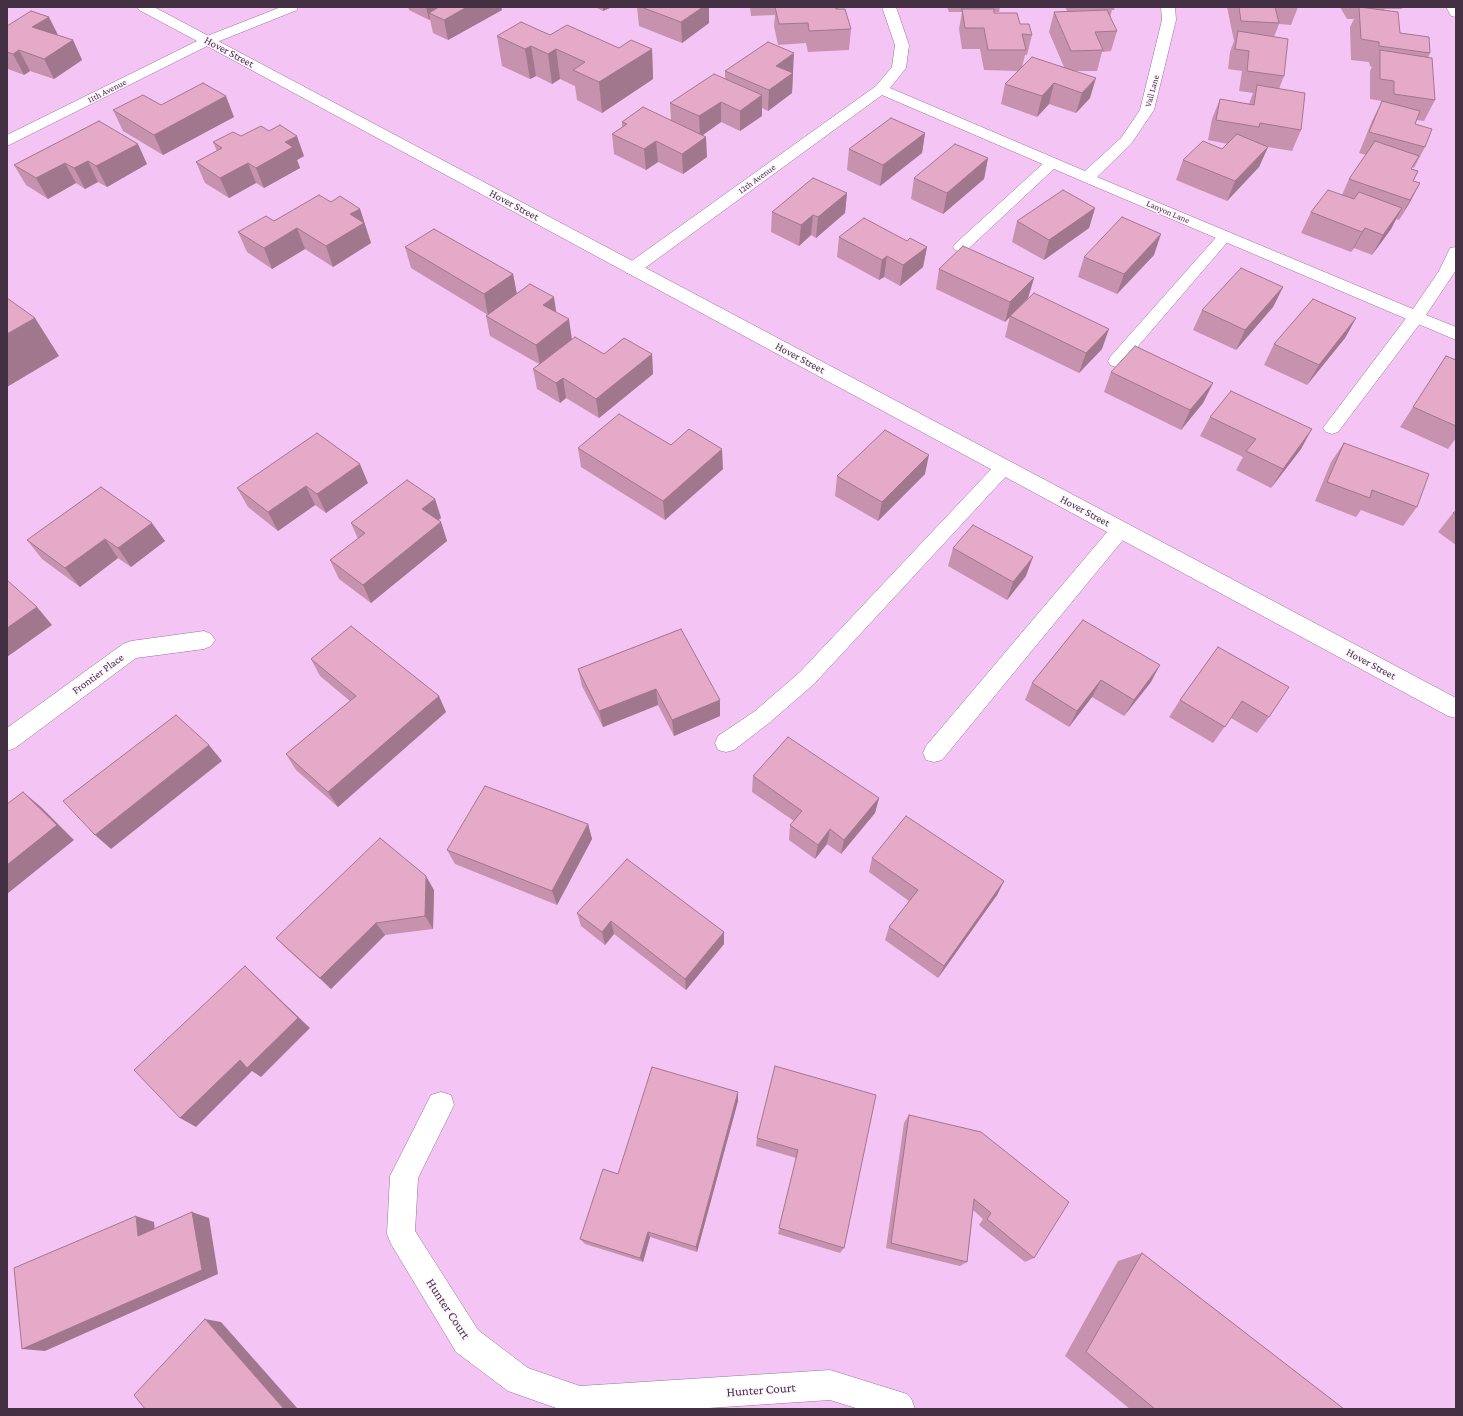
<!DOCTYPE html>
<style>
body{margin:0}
#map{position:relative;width:1463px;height:1416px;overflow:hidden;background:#f4c5f4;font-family:"Crimson Pro",serif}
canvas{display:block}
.frame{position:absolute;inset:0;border:8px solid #433043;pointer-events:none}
</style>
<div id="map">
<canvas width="1463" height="1416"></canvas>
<div class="frame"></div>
</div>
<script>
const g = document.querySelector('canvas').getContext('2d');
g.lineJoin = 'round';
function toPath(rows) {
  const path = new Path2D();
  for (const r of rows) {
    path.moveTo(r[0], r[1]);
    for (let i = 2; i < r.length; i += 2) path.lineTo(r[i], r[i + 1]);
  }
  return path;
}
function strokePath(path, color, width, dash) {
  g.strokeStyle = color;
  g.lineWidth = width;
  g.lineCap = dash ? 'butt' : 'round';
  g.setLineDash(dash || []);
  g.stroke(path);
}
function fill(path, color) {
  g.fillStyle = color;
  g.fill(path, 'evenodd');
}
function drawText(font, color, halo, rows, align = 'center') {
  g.font = font + ' "Crimson Pro",serif';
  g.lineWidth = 3;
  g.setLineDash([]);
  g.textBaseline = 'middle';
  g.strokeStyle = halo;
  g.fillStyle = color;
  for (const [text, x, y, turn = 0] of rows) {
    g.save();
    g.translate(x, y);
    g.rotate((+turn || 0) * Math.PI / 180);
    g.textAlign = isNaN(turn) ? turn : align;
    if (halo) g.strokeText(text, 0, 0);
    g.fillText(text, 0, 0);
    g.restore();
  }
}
const lane = toPath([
 [281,7,298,7,297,10,212,44,202,44,200,41,202,38,281,7],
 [1052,159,1057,160,1059,163,1057,166,967,250,961,252,955,250,953,247,955,244,1047,160,1052,159],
 [1225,231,1230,233,1233,236,1230,239,1122,365,1116,367,1110,365,1108,361,1110,357,1220,233,1225,231],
 [1416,312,1422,313,1424,317,1422,321,1338,432,1332,434,1326,432,1323,428,1326,424,1410,313,1416,312],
 [1004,460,1010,462,1013,467,1010,472,814,684,769,723,734,750,726,752,718,750,715,743,718,736,755,711,800,672,998,462,1004,460],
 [1120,523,1127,525,1129,530,1127,535,942,760,934,762,926,760,923,753,926,746,1113,525,1120,523]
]);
const street = toPath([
 [882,7,896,7,909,45,906,68,890,88,1085,171,1121,138,1140,110,1162,20,1161,7,1175,7,1176,20,1154,110,1131,144,1097,177,1413,309,1439,271,1450,248,1456,247,1456,270,1426,315,1456,327,1456,340,1082,181,882,95,638,273,632,274,626,273,624,269,626,265,876,86,892,67,895,45,882,7],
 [1446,7,1456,7,1456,17,1451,16,1446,7],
 [204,631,211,634,215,640,211,646,204,649,136,658,15,748,7,751,7,728,123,644,131,641,204,631],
 [441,1092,451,1095,454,1105,418,1178,415,1231,478,1330,528,1368,580,1386,830,1370,907,1394,911,1398,915,1409,859,1409,830,1400,693,1409,559,1409,508,1391,456,1352,391,1244,387,1234,390,1176,431,1095,441,1092]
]);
const secondary = toPath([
 [137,7,154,7,1456,698,1456,718,1448,716,207,46,7,146,7,135,197,41,139,10,137,7]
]);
strokePath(lane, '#9c719c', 1);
strokePath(street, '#9c719c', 1);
strokePath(secondary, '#9c719c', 1);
fill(lane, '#fff');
fill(street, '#fff');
fill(secondary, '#fff');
fill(toPath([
 [408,7,501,7,502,10,448,40,433,33,430,19,429,20,409,10],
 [595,7,612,7,603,11],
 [637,7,709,7,709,23,682,43,639,26],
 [750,7,838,7,838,9,851,29,849,50,808,52,806,43,778,45,774,26,775,15,751,16],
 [947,7,1000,7,999,12,994,12,994,13,1020,24,1032,35,1027,55,1025,55,1022,67,1064,67,1049,32,1054,12,1067,11,1065,7,1115,7,1114,10,1112,10,1110,17,1117,31,1111,51,1102,52,1097,71,1076,71,1090,98,1076,113,1049,104,1037,117,1001,104,1005,84,1018,71,984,70,980,49,962,49,959,29,962,12,949,12],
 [1227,7,1298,7,1291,25,1279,24,1274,37,1284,76,1279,89,1301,130,1292,151,1268,147,1259,167,1227,201,1176,180,1183,160,1222,149,1228,144,1208,140,1212,119,1220,99,1249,104,1253,93,1239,91,1242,71,1228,69,1230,52,1234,41],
 [1340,7,1403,7,1402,9,1385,9,1384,10,1400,33,1430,53,1428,58,1435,100,1424,121,1417,120,1415,124,1425,147,1414,168,1412,167,1412,169,1418,171,1413,181,1420,183,1399,220,1396,219,1391,229,1372,255,1354,248,1351,252,1301,233,1311,212,1342,195,1349,179,1366,155,1359,153,1372,121,1382,101,1370,99,1370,71,1372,67,1370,66,1369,62,1351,60,1350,27,1354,19,1347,19],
 [7,26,58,35,73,40,82,60,54,79,30,71,24,75,8,69,7,67],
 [550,35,619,48,652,49,653,79,602,113,577,100,575,86,560,79,552,84,536,76,530,79,502,66,497,36],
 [725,71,793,73,793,74,792,93,768,111,762,108,762,116,740,131,721,122,703,135,707,157,683,174,658,162,646,170,614,154,612,134,622,127,622,122,671,120,670,103,725,79],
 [161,105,234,117,163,155,123,131,113,110],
 [99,121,147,164,107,187,98,182,85,189,76,183,48,199,26,185,14,165],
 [925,133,922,153,880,186,847,170,849,149],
 [241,136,304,156,297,160,300,168,264,188,256,183,229,198,205,183,196,162,217,151,213,142],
 [988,158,984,179,943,214,911,199,914,178],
 [847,193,845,213,816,238,811,235,799,246,771,232,772,212],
 [331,202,360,209,371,243,333,267,305,249,272,269,247,252,238,232],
 [1095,208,1089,228,1044,260,1012,242,1017,221],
 [839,237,927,247,923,267,900,286,884,277,879,280,837,257],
 [405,247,513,274,517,294,556,312,572,339,604,354,652,354,653,374,599,418,566,398,560,403,537,389,533,369,539,364,490,336,486,316,488,315,411,268],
 [1154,255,1117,294,1078,277,1084,257],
 [939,269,1034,278,1028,298,1005,322,936,289],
 [1283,287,1273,307,1236,350,1193,330,1202,310],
 [1010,316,1102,349,1079,373,1005,337],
 [1356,318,1345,338,1307,385,1264,365,1274,344],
 [1446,356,1456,360,1456,438,1448,449,1400,427],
 [1111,372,1213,383,1203,403,1181,430,1104,392],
 [1210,417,1301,449,1271,488,1236,470,1243,457,1200,436],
 [1344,443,1417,507,1403,526,1361,510,1356,517,1315,501,1331,462],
 [671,445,723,469,665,520,581,467,578,448],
 [925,474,878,521,835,496,837,476],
 [368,483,326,513,315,505,278,531,248,507,237,488],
 [101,487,165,541,131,567,118,558,80,587,42,559,27,540],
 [435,499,441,518,438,520,441,522,447,541,371,603,339,579,330,560,358,539,351,523],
 [1456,511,1456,545,1438,532,1453,513],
 [953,548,1026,576,1007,600,948,566],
 [1083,620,1151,682,1124,716,1092,697,1069,727,1025,700,1032,683],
 [681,629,720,716,674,736,658,705,603,727,582,686,578,669],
 [1218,647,1269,717,1257,733,1231,718,1213,743,1169,717,1180,700],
 [311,659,446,712,338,807,296,770,286,754,350,701,320,676],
 [753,776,879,798,875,813,841,854,827,844,815,859,789,840,790,825,794,821,752,792],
 [588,824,592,839,557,905,455,864,447,850],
 [872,858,1004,881,997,895,938,978,885,940,889,927,909,901,869,872],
 [434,890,433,929,385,935,331,989,288,950,276,938],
 [577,913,724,944,686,990,614,934,605,945,581,926],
 [775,1066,844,1248,840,1253,778,1234,796,1158,756,1146,757,1138],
 [738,1092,738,1101,697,1252,650,1237,643,1262,585,1244,580,1239,618,1174],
 [909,1115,1034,1258,1025,1262,979,1225,983,1219,973,1210,967,1262,960,1266,886,1248,904,1123],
 [1142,1253,1344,1409,1130,1409,1065,1356,1118,1261]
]), '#c692ad');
fill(toPath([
 [426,7,440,7,429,13,430,19,429,20],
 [467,7,501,7,502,10,448,40,444,20],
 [603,7,612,7,603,11],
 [703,7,709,7,709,23,682,43,681,22],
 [49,17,59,37,32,27],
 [73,40,82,60,54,79,44,59],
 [531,46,536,76,530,79,525,49],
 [556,49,560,79,552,84,548,54],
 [652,49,653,79,602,113,599,82],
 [19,50,30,71,24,75,13,54],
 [794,53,792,93,768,111,769,90,776,66],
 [1096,78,1090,98,1076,113,1082,93],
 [1054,83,1049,104,1037,117,1042,96],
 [762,95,762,116,740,131,740,111],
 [226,96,234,117,163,155,154,135],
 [721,102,721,122,700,137,699,116],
 [925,133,922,153,880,186,883,165],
 [297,136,304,156,297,160,300,168,264,188,256,168,285,142],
 [706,137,707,157,683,174,682,154],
 [656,141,658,162,646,170,644,149],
 [138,144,147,164,107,187,96,166],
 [1268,147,1259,167,1227,201,1235,181],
 [988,158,984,179,943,214,947,193],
 [88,161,98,182,85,189,74,168],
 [65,163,76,183,48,199,36,178],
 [248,163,256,183,229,198,220,178],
 [1420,183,1409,204,1399,220,1410,200],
 [847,193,845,213,816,238,818,217],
 [1095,208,1089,228,1044,260,1049,240],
 [1402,208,1391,229,1372,255,1383,235],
 [360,209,371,243,333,267,326,246,350,214],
 [813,215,811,235,799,246,801,225],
 [297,228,305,249,272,269,264,248],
 [1365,228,1354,248,1351,252,1362,232],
 [1161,234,1154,255,1117,294,1124,274],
 [927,247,923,267,900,286,903,265],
 [887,256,884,277,879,280,882,260],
 [513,274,517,295,488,315,484,294],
 [1034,278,1028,298,1005,322,1010,302],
 [1283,287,1273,307,1236,350,1245,330],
 [554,297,557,317,543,305],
 [35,318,59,356,7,387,7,334],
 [1356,318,1345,338,1307,385,1319,365],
 [569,319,572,340,540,365,536,345],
 [1109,329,1102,349,1079,373,1086,353],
 [652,354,653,374,599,418,596,399],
 [563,378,566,398,560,403,556,383],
 [1213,383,1203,403,1181,430,1190,410],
 [1312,429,1301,449,1271,488,1283,469],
 [722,449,723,469,665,520,663,501],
 [929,455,925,474,878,521,882,502],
 [360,464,368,483,326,513,317,494],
 [306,486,315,505,278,531,268,512],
 [435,499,441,518,428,528,422,509],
 [441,522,447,541,371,603,363,585],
 [152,523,165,541,131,567,118,548],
 [105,539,118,558,80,587,65,568],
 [1033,557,1026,576,1007,600,1013,582],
 [37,607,52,625,7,657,7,628],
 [1160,665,1151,682,1124,716,1134,700],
 [1101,680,1092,697,1069,727,1077,711],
 [656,689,658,705,603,727,599,711],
 [439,696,446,712,338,807,328,792],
 [720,700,720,716,674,736,672,720],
 [209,745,222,761,111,849,95,835],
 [23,792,41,807,74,840,7,894,7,865],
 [879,798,875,813,841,854,844,840],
 [588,824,592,839,557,905,552,891],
 [830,829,827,844,815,859,818,845],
 [426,876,434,890,433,929,425,916],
 [1004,881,997,895,938,978,944,966],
 [611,921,614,934,605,945,602,932],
 [376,923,385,935,331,989,320,978],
 [724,932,724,944,686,990,685,979],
 [245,966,310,1028,261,1077,252,1071,196,1127,180,1118],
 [738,1092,738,1101,697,1252,696,1247],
 [192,1212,209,1218,218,1274,45,1351,22,1349],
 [136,1216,154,1222,156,1241,138,1236],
 [648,1232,650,1237,643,1262,640,1258],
 [205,1319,221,1322,298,1409,284,1409]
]), '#a1778d');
const building = toPath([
 [439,7,467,7,444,20,429,13,439,7],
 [641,7,703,7,681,22,641,7],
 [775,7,836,7,836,9,845,9,851,29,809,31,808,23,779,24,775,7],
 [1239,7,1275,7,1279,23,1241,21,1239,7],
 [1359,7,1398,12,1400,33,1429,37,1430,53,1379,46,1379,42,1361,39,1359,7],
 [962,9,994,9,994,13,1017,13,1020,24,1029,24,1032,35,1022,34,1026,50,988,50,984,28,965,28,962,9],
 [1107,10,1117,31,1095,32,1103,50,1071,51,1054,12,1107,10],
 [31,11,49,17,32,27,73,40,44,59,19,50,13,54,7,52,7,26,31,11],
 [521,22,550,35,567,25,619,48,631,40,652,49,599,82,573,70,585,62,556,49,548,54,531,46,525,49,497,36,521,22],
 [1238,31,1288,39,1284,76,1247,71,1249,51,1235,49,1238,31],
 [768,42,794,53,776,66,793,73,769,90,725,71,768,42],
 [1380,50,1432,58,1435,100,1394,94,1394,81,1380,79,1380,50],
 [1032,57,1096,78,1082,93,1054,83,1042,96,1005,84,1032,57],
 [714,74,762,95,740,111,721,102,699,116,670,103,714,74],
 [203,83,226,96,154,135,113,110,143,95,161,105,203,83],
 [1257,85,1305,93,1301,130,1260,123,1259,127,1216,120,1220,99,1254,105,1257,85],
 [1382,101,1420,111,1415,124,1432,129,1425,147,1369,132,1382,101],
 [643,107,706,137,682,154,656,141,644,149,612,134,627,124,622,122,643,107],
 [891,118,925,133,883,165,849,149,891,118],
 [99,121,138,144,96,166,88,161,74,168,65,163,36,178,14,165,99,121],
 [280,125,297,136,285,142,293,147,256,168,248,163,220,178,196,162,222,148,213,142,233,132,241,136,261,126,269,131,280,125],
 [1237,134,1268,147,1235,181,1183,160,1203,141,1222,149,1237,134],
 [1375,141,1419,156,1411,169,1418,171,1413,181,1420,183,1410,200,1349,179,1375,141],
 [955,144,988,158,947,193,914,178,955,144],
 [813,178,847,193,818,217,813,215,801,225,772,212,813,178],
 [1063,190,1095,208,1049,240,1017,221,1063,190],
 [1328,190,1354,199,1359,192,1402,208,1383,235,1365,228,1362,232,1311,212,1328,190],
 [319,195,331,202,340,196,360,209,350,214,364,223,326,246,297,228,264,248,238,232,266,216,274,221,319,195],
 [1122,217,1161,234,1124,274,1084,257,1122,217],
 [864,218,907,241,910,238,927,247,903,265,887,256,882,260,839,237,864,218],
 [434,229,513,274,484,294,405,247,434,229],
 [963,246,1034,278,1010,302,939,269,963,246],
 [1241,268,1283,287,1245,330,1202,310,1241,268],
 [530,284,554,297,543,305,569,319,536,345,486,316,530,284],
 [1034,293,1109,329,1086,353,1010,316,1034,293],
 [7,298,35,318,7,334,7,298],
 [1313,299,1356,318,1319,365,1274,344,1313,299],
 [575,337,604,354,624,338,652,354,596,399,563,378,556,383,533,369,575,337],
 [1135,346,1213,383,1190,410,1111,372,1135,346],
 [1446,356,1456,360,1456,426,1413,407,1446,356],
 [1231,391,1312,429,1283,469,1246,451,1256,439,1210,417,1231,391],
 [619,414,671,445,689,429,722,449,663,501,578,448,619,414],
 [885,430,929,455,882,502,837,476,885,430],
 [317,433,360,464,317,494,306,486,268,512,237,488,317,433],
 [1344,443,1429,474,1417,507,1372,490,1370,498,1327,482,1344,443],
 [407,480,435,499,422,509,441,522,363,585,330,560,365,533,351,523,407,480],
 [101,487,152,523,118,548,105,539,65,568,27,540,101,487],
 [1456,511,1456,515,1453,513,1456,511],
 [973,525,1033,557,1013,582,953,548,973,525],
 [7,580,37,607,7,628,7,580],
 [1083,620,1160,665,1134,700,1101,680,1077,711,1032,683,1083,620],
 [351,626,439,696,328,792,286,754,356,696,311,659,351,626],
 [681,629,720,700,672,720,656,689,599,711,578,669,681,629],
 [1218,647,1289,687,1269,717,1242,701,1225,727,1180,700,1218,647],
 [176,715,209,745,95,835,63,801,176,715],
 [788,737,879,798,844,840,830,829,818,845,790,825,802,811,753,776,788,737],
 [485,786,588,824,552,891,447,850,485,786],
 [23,792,57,825,7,865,7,804,23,792],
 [906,816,1004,881,944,966,889,927,918,890,872,858,906,816],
 [380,838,426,876,425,916,376,923,320,978,276,938,380,838],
 [627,859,724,932,685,979,611,921,602,932,577,913,627,859],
 [245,966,298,1018,247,1068,240,1060,180,1118,134,1070,245,966],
 [775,1066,876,1095,844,1248,779,1228,798,1150,757,1138,775,1066],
 [652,1067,738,1092,696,1247,648,1232,640,1258,580,1239,603,1169,618,1174,652,1067],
 [909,1115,981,1132,1069,1202,1034,1258,987,1219,991,1213,974,1199,967,1262,891,1243,909,1115],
 [192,1212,202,1270,22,1349,14,1268,136,1216,138,1236,192,1212],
 [1142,1253,1344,1409,1155,1409,1086,1352,1142,1253],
 [205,1319,284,1409,145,1409,134,1395,205,1319]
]);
fill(building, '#e6aac9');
strokePath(building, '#a1778d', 1);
drawText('9px', '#433043', '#fef5fe', [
 ["11th Avenue",107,91,-27],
 ["Vail Lane",1152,91,-75],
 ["12th Avenue",757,179,-36],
 ["Lanyon Lane",1168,212,23]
]);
drawText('11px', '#433043', '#fef5fe', [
 ["Hover Street",229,52,28],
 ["Hover Street",514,205,28],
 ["Hover Street",800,358,28],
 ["Hover Street",1085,511,28],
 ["Hover Street",1371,664,28],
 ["Frontier Place",98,674,-36]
]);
drawText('13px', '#433043', '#fef5fe', [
 ["Hunter Court",448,1309,57],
 ["Hunter Court",761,1390,-4]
]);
</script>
